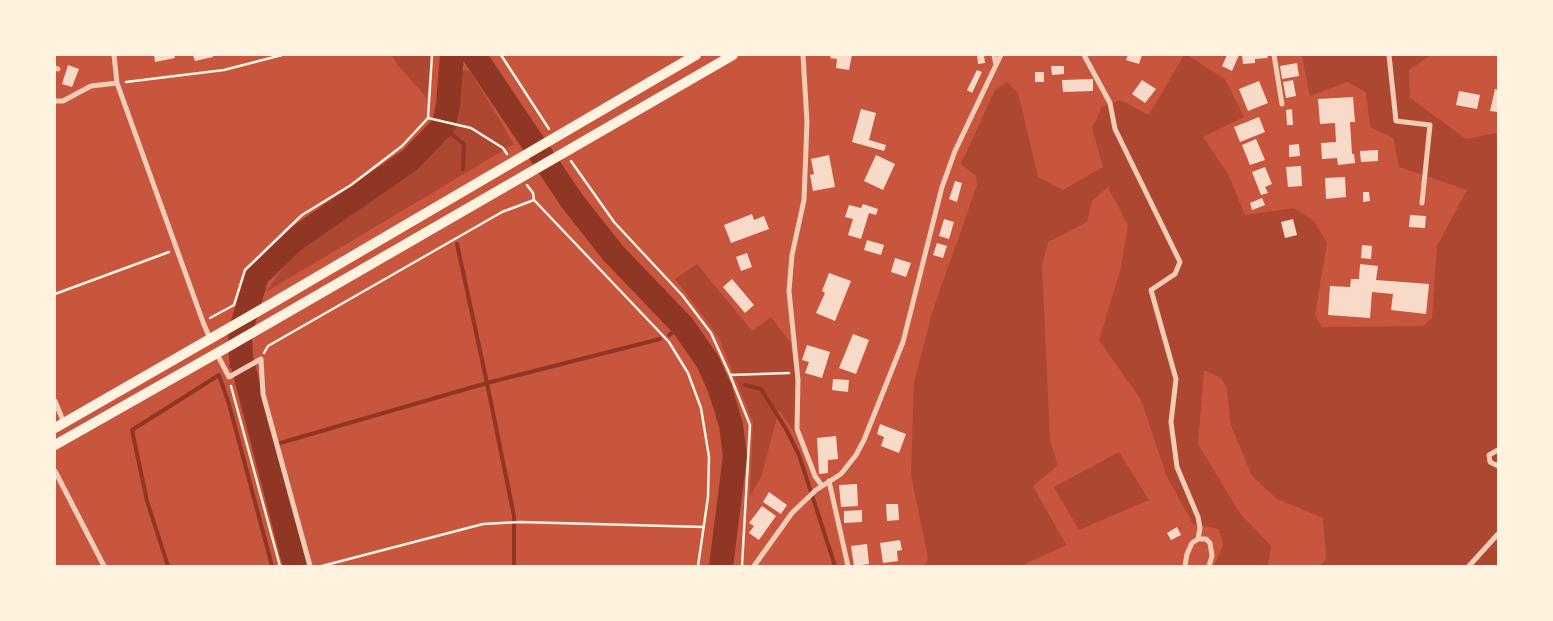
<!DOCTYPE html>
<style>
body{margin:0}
#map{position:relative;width:1553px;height:621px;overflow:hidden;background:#c8553d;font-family:"Noto Serif",serif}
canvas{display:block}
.frame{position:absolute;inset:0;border:56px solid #fff3e0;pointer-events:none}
</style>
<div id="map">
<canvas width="1553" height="621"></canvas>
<div class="frame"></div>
</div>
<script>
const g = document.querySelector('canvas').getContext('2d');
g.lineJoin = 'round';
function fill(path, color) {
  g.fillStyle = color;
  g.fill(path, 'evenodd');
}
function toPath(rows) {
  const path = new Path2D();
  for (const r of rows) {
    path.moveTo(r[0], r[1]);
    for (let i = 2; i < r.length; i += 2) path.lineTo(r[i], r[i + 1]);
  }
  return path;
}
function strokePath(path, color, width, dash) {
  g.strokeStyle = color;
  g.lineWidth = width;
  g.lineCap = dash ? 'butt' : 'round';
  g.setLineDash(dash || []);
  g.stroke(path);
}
fill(toPath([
 [392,55,430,55,431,59,427,98,396,63],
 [1184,55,1187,55,1225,79,1244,117,1203,137,1228,174,1245,215,1294,208,1314,221,1327,243,1315,315,1322,327,1423,326,1432,318,1437,246,1467,190,1399,167,1393,138,1370,127,1366,92,1347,82,1310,96,1302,55,1431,55,1409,70,1410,98,1466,139,1495,133,1498,135,1498,566,1320,566,1326,559,1323,518,1277,499,1252,476,1230,423,1227,388,1221,378,1204,370,1198,444,1239,512,1271,546,1268,566,1214,566,1223,545,1219,529,1193,524,1167,477,1141,400,1099,340,1121,268,1128,225,1108,187,1092,201,1087,222,1048,242,1042,266,1050,440,1058,465,1033,486,1066,545,1025,564,1024,566,926,566,928,558,911,475,914,382,933,310,977,185,976,176,961,164,995,90,1007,82,1018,93,1038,177,1063,190,1103,167,1092,128,1102,107,1120,100,1149,115],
 [464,70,470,71,514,144,266,292,292,254,425,162,451,134,460,76],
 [697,264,752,331,771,317,790,342,798,384,795,433,779,410,761,477,750,496,753,422,718,336,675,279],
 [1119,452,1149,500,1079,530,1054,487]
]), '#ae4732');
strokePath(toPath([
 [440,129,449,132,464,144,463,169],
 [457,244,487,383,514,516,514,566],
 [669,335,683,326],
 [231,366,241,358],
 [745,385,761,389,786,429,799,455,835,566],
 [720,389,730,385],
 [280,443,487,383,660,339],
 [264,445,272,445],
 [168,566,147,501,132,430,219,375,229,404,272,566]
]), '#8f3625', 4);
strokePath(toPath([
 [474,55,572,201,613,253,683,326,708,362,720,389,731,425,735,456,721,566],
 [295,566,241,358,240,333,257,276,294,240,410,160,440,129,444,124,448,104,452,55]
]), '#8f3625', 24);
fill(toPath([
 [154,55,174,55,175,58,155,62],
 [193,55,212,55,213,57,195,61],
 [831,55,852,55,849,70,836,68,837,59,830,58],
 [977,55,984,55,985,63,978,64],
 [1128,55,1142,55,1139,64,1126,60],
 [1227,55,1239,55,1232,71,1222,66],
 [1242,55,1267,55,1268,58,1255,59,1255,63,1243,64],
 [1297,63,1299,76,1282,79,1280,66],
 [68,65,79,69,72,87,62,84],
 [1051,66,1064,66,1064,74,1052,75],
 [977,70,982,72,972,93,967,90],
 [1035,72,1044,72,1044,82,1035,82],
 [1093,79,1093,91,1063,92,1062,80],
 [1142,80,1156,89,1145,103,1132,94],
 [1293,80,1296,96,1286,98,1283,82],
 [1259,81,1268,103,1248,111,1239,89],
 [1495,89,1498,90,1498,112,1490,111],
 [1459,91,1480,95,1477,109,1456,105],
 [1353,97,1355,122,1350,122,1352,154,1354,154,1355,163,1338,165,1337,158,1322,159,1321,143,1336,142,1335,123,1320,124,1318,99],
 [861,109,876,113,869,140,886,145,884,151,852,142],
 [1292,109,1293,125,1287,125,1286,110],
 [1259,117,1265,132,1240,142,1234,127],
 [1256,139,1265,160,1250,165,1242,145],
 [1299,144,1300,156,1289,157,1289,145],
 [1378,150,1378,161,1361,162,1360,151],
 [829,155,835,187,813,191,810,175,814,174,811,159],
 [876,155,895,164,883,190,864,181],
 [1301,166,1302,186,1288,187,1286,167],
 [1265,167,1272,184,1265,187,1268,193,1261,195,1252,172],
 [1345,177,1346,197,1326,199,1325,178],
 [955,181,962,183,957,202,949,199],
 [1363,192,1369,192,1370,201,1363,202],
 [1262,198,1265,205,1252,210,1250,203],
 [863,204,878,209,876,215,869,213,861,239,848,235,853,219,845,217,849,205,861,208],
 [752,214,754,220,764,216,769,229,731,243,724,225],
 [1410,215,1426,216,1425,228,1409,227],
 [944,219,954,222,949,239,939,236],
 [1293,219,1297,235,1285,238,1281,222],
 [867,240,884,245,881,255,864,250],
 [937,243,947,246,943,258,933,255],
 [1362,245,1372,246,1371,259,1361,258],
 [747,253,752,267,741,271,736,257],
 [895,258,911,263,906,277,891,272],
 [1360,264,1378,266,1376,280,1429,284,1426,314,1391,310,1393,294,1372,292,1370,318,1328,315,1330,286,1350,287,1351,279,1359,279],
 [829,273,851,281,835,321,816,313,825,293,822,291],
 [732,279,754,305,745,313,723,287],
 [853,334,869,340,856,374,839,368],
 [807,345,830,352,822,378,805,373,809,362,802,360],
 [833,379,849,380,848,392,832,390],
 [880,424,906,434,899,453,881,446,884,437,877,434],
 [836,436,838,459,828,460,828,473,819,474,817,438],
 [857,484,858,506,841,507,839,485],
 [769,492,787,505,781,514,763,502],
 [886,504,898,504,899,520,887,521],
 [762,506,776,516,759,540,749,533,754,526,749,523],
 [862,510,862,522,844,523,844,511],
 [1177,527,1181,535,1171,540,1167,533],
 [900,540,902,550,897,551,898,561,883,563,880,543],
 [867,544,869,564,854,566,851,546]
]), '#f7dbc8');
strokePath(toPath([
 [501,55,549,129],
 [126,82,224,70,282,55],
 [428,118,471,128,503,148,507,154],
 [571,161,614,222,682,295,711,333,730,375,750,425,742,566],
 [527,185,533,193,534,200,669,342,688,373,701,408,709,457,708,497,698,566],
 [55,294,169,252],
 [210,318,234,305,245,270,302,215,351,185,402,146,428,118,432,55],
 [264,353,268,346,502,212,534,200],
 [730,375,789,373],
 [231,386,280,566],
 [322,566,483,524,520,522,704,527]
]), '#fff3e0', 2.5);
strokePath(toPath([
 [114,55,117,83,203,322,210,339],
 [803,55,807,122,804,200,792,255,789,291,798,380,797,429,815,476,822,486],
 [1084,55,1110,103,1115,129,1180,262,1175,274,1151,290,1176,379,1171,422,1177,467,1198,517,1200,528,1198,539],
 [1274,55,1282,104],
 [1389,55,1396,121,1430,125,1422,203],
 [996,65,1001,55],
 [55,68,58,69],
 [55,101,63,101,91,86,117,83],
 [217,354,229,377,261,359,263,394,310,566],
 [55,401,64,423],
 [1498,450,1489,455,1490,462,1498,466],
 [55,471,104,566],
 [829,481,848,566],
 [754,566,792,513,816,490,841,474,856,455,864,440,903,342,942,187,955,151,996,65,994,55],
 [1185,566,1187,554,1192,543,1198,539,1206,539,1210,543,1212,556,1209,566],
 [1469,566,1498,534]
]), '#f1ccb7', 5);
strokePath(toPath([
 [55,428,269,305,696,55],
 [55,445,226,348,733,55]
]), '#fff3e0', 10);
</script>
